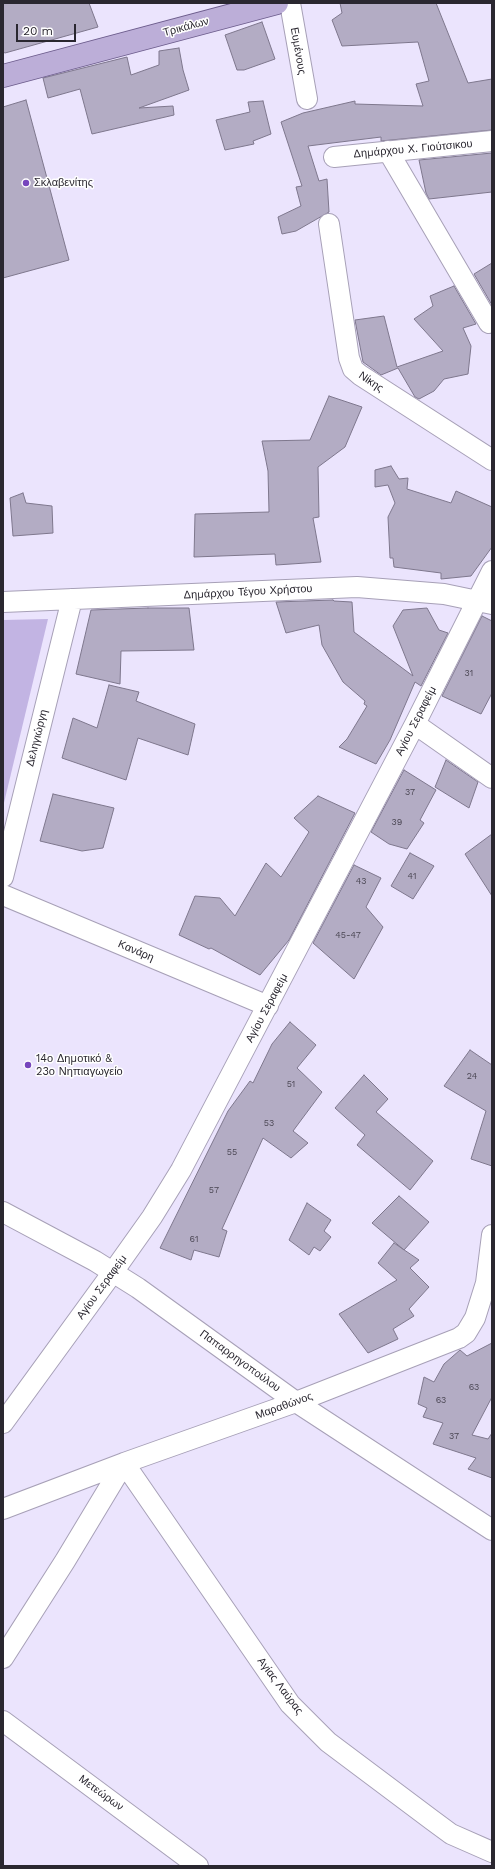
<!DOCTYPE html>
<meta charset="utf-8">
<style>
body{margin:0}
#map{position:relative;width:495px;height:1869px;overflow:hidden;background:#ebe4fd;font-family:"Work Sans",sans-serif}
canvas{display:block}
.frame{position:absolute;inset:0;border:4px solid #2a2730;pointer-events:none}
.scale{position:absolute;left:16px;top:24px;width:60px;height:18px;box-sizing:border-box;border:2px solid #2a2730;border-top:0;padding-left:5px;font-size:12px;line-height:14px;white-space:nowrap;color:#2a2730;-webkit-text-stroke:3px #fff;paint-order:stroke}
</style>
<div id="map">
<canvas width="495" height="1869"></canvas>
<div class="frame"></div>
<div class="scale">20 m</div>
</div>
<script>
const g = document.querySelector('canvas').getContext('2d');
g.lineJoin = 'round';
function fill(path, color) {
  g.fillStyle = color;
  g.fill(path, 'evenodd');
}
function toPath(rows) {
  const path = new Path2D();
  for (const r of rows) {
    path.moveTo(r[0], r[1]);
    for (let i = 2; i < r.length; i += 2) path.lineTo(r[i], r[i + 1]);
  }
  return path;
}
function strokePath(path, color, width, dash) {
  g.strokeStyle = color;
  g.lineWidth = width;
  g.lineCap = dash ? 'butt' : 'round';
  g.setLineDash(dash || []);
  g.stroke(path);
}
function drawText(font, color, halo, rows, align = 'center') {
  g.font = font + ' "Work Sans",sans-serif';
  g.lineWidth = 3;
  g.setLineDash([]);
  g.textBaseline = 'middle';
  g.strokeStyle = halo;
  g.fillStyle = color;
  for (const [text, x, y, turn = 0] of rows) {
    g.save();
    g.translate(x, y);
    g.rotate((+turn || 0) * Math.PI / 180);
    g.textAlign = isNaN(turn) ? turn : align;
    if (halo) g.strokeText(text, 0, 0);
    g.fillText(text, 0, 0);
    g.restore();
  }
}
fill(toPath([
 [48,619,3,807,3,620]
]), '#c2b4e3');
const building = toPath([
 [3,3,89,3,98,27,5,53,3,52,3,3],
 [340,3,436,3,468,83,492,79,492,130,381,141,381,137,308,146,319,181,327,179,329,212,296,231,282,234,278,217,301,206,296,187,302,186,281,122,303,113,355,101,355,104,423,106,416,84,429,81,418,42,342,46,332,20,342,13,340,3],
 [262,22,275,59,244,70,237,70,225,35,262,22],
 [179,48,183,70,189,90,139,108,173,106,174,115,92,134,80,89,48,98,43,78,127,57,131,75,159,65,159,51,179,48],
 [26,100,69,260,3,278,3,107,26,100],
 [263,101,271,134,253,141,254,144,225,150,216,120,250,112,248,102,263,101],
 [492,153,492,192,429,199,426,193,419,160,492,153],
 [492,263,492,305,474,274,492,263],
 [454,286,476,324,463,328,471,346,468,374,444,379,434,391,419,399,415,397,398,368,381,375,363,362,355,320,384,316,397,367,443,351,414,319,433,306,430,296,454,286],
 [329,396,362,407,345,447,318,467,319,517,313,518,321,562,276,565,275,554,194,557,195,514,269,512,268,471,262,441,310,440,329,396],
 [391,466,399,479,408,478,407,489,451,503,456,491,492,507,492,547,471,576,441,579,441,573,394,567,393,558,390,558,388,517,395,503,388,485,375,487,375,470,391,466],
 [23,493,26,503,52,506,53,533,13,536,10,498,23,493],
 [333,600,334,601,352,602,354,632,413,676,393,626,403,610,427,608,439,630,448,633,421,686,415,682,390,740,376,764,339,747,347,739,367,706,364,704,365,701,343,682,322,645,319,625,286,633,276,602,333,600],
 [148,608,189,608,194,650,121,651,120,684,76,674,91,610,148,608],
 [482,616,492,621,492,693,481,714,442,696,482,616],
 [109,685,139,692,136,701,195,724,188,755,138,738,126,780,62,758,73,718,97,728,109,685],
 [446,760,478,782,469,808,435,787,446,760],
 [404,770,436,790,420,820,424,823,407,849,389,844,371,832,404,770],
 [53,794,114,808,103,848,82,851,40,841,53,794],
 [318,796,355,813,289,940,260,975,211,948,209,949,179,935,195,896,220,898,235,916,266,863,281,877,309,832,294,818,318,796],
 [492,834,492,896,465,854,492,834],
 [410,853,434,866,413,899,391,886,410,853],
 [354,865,381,878,366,907,383,927,354,979,313,943,354,865],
 [290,1022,316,1045,297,1068,322,1092,293,1131,308,1143,291,1158,263,1138,222,1229,227,1231,219,1257,194,1250,191,1260,160,1248,228,1111,250,1081,253,1083,272,1044,290,1022],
 [470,1050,492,1065,492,1166,471,1159,486,1111,444,1086,470,1050],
 [364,1075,388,1099,376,1112,433,1161,410,1190,357,1145,365,1135,335,1108,364,1075],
 [399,1196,429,1222,404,1250,372,1223,399,1196],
 [307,1203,331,1220,324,1231,331,1237,320,1251,314,1247,309,1255,289,1240,307,1203],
 [394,1243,419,1260,410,1268,429,1287,409,1309,414,1316,393,1329,398,1339,368,1353,339,1314,397,1280,378,1263,394,1243],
 [492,1343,492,1397,472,1435,488,1439,492,1433,492,1478,468,1469,476,1458,433,1444,443,1423,423,1417,427,1408,418,1404,424,1377,434,1382,444,1364,460,1350,467,1356,492,1343]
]);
fill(building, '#b3acc4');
strokePath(building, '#7e778d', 1);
const minor = toPath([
 [290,3,307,99],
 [388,151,489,323],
 [334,157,492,141],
 [329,224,349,358,353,369,360,375,492,460],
 [3,602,357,587,444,594,492,604],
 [415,724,492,778],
 [3,877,72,599],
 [3,895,268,1006],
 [3,1212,95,1261,138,1288,296,1402,492,1530],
 [3,1423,113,1272,152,1217,181,1170,415,724,492,571],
 [3,1509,124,1463,296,1402,459,1338,466,1333,475,1318,486,1283,492,1235],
 [3,1658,65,1561,124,1463,290,1704,328,1742,432,1820,451,1834,492,1852],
 [3,1721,198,1866]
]);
const major = toPath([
 [3,76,277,3]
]);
strokePath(minor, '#a7a0b7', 22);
strokePath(major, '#6c5c8c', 24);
strokePath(minor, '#fff', 20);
strokePath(major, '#bcaed8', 22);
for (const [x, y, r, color] of [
 [26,183,4,"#7746bd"],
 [28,1065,4,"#7746bd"]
]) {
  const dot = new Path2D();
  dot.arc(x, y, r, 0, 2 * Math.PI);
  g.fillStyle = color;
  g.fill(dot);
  strokePath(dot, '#fff', 1.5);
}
drawText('9px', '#4c4855', null, [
 ["31",469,673],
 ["37",410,792],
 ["39",397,822],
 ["41",412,876],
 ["43",361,881],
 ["45-47",348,935],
 ["24",472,1076],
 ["51",291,1084],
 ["53",269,1123],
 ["55",232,1152],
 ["57",214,1190],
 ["61",194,1239],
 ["63",474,1387],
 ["63",441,1400],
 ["37",454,1436]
]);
drawText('11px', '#2a2730', '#fff', [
 ["Τρικάλων",186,27,-15],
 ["Ευμένους",298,51,80],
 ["Δημάρχου Χ. Γιούτσικου",413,149,-5],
 ["Νίκης",371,382,34],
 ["Δημάρχου Τέγου Χρήστου",248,592,-3],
 ["Αγίου Σεραφείμ",416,721,-63],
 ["Δεληγιώργη",37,738,-76],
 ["Κανάρη",136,951,23],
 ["Αγίου Σεραφείμ",267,1008,-62],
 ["Αγίου Σεραφείμ",102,1287,-54],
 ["Παπαρρηγοπούλου",240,1361,36],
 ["Μαραθώνος",284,1406,-20],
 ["Αγίας Λαύρας",280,1686,53],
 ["Μετεώρων",101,1793,36]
]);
drawText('11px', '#2a2730', '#fff', [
 ["Σκλαβενίτης",34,183],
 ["14ο Δημοτικό &",36,1059],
 ["23ο Νηπιαγωγείο",36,1072]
], 'left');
</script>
